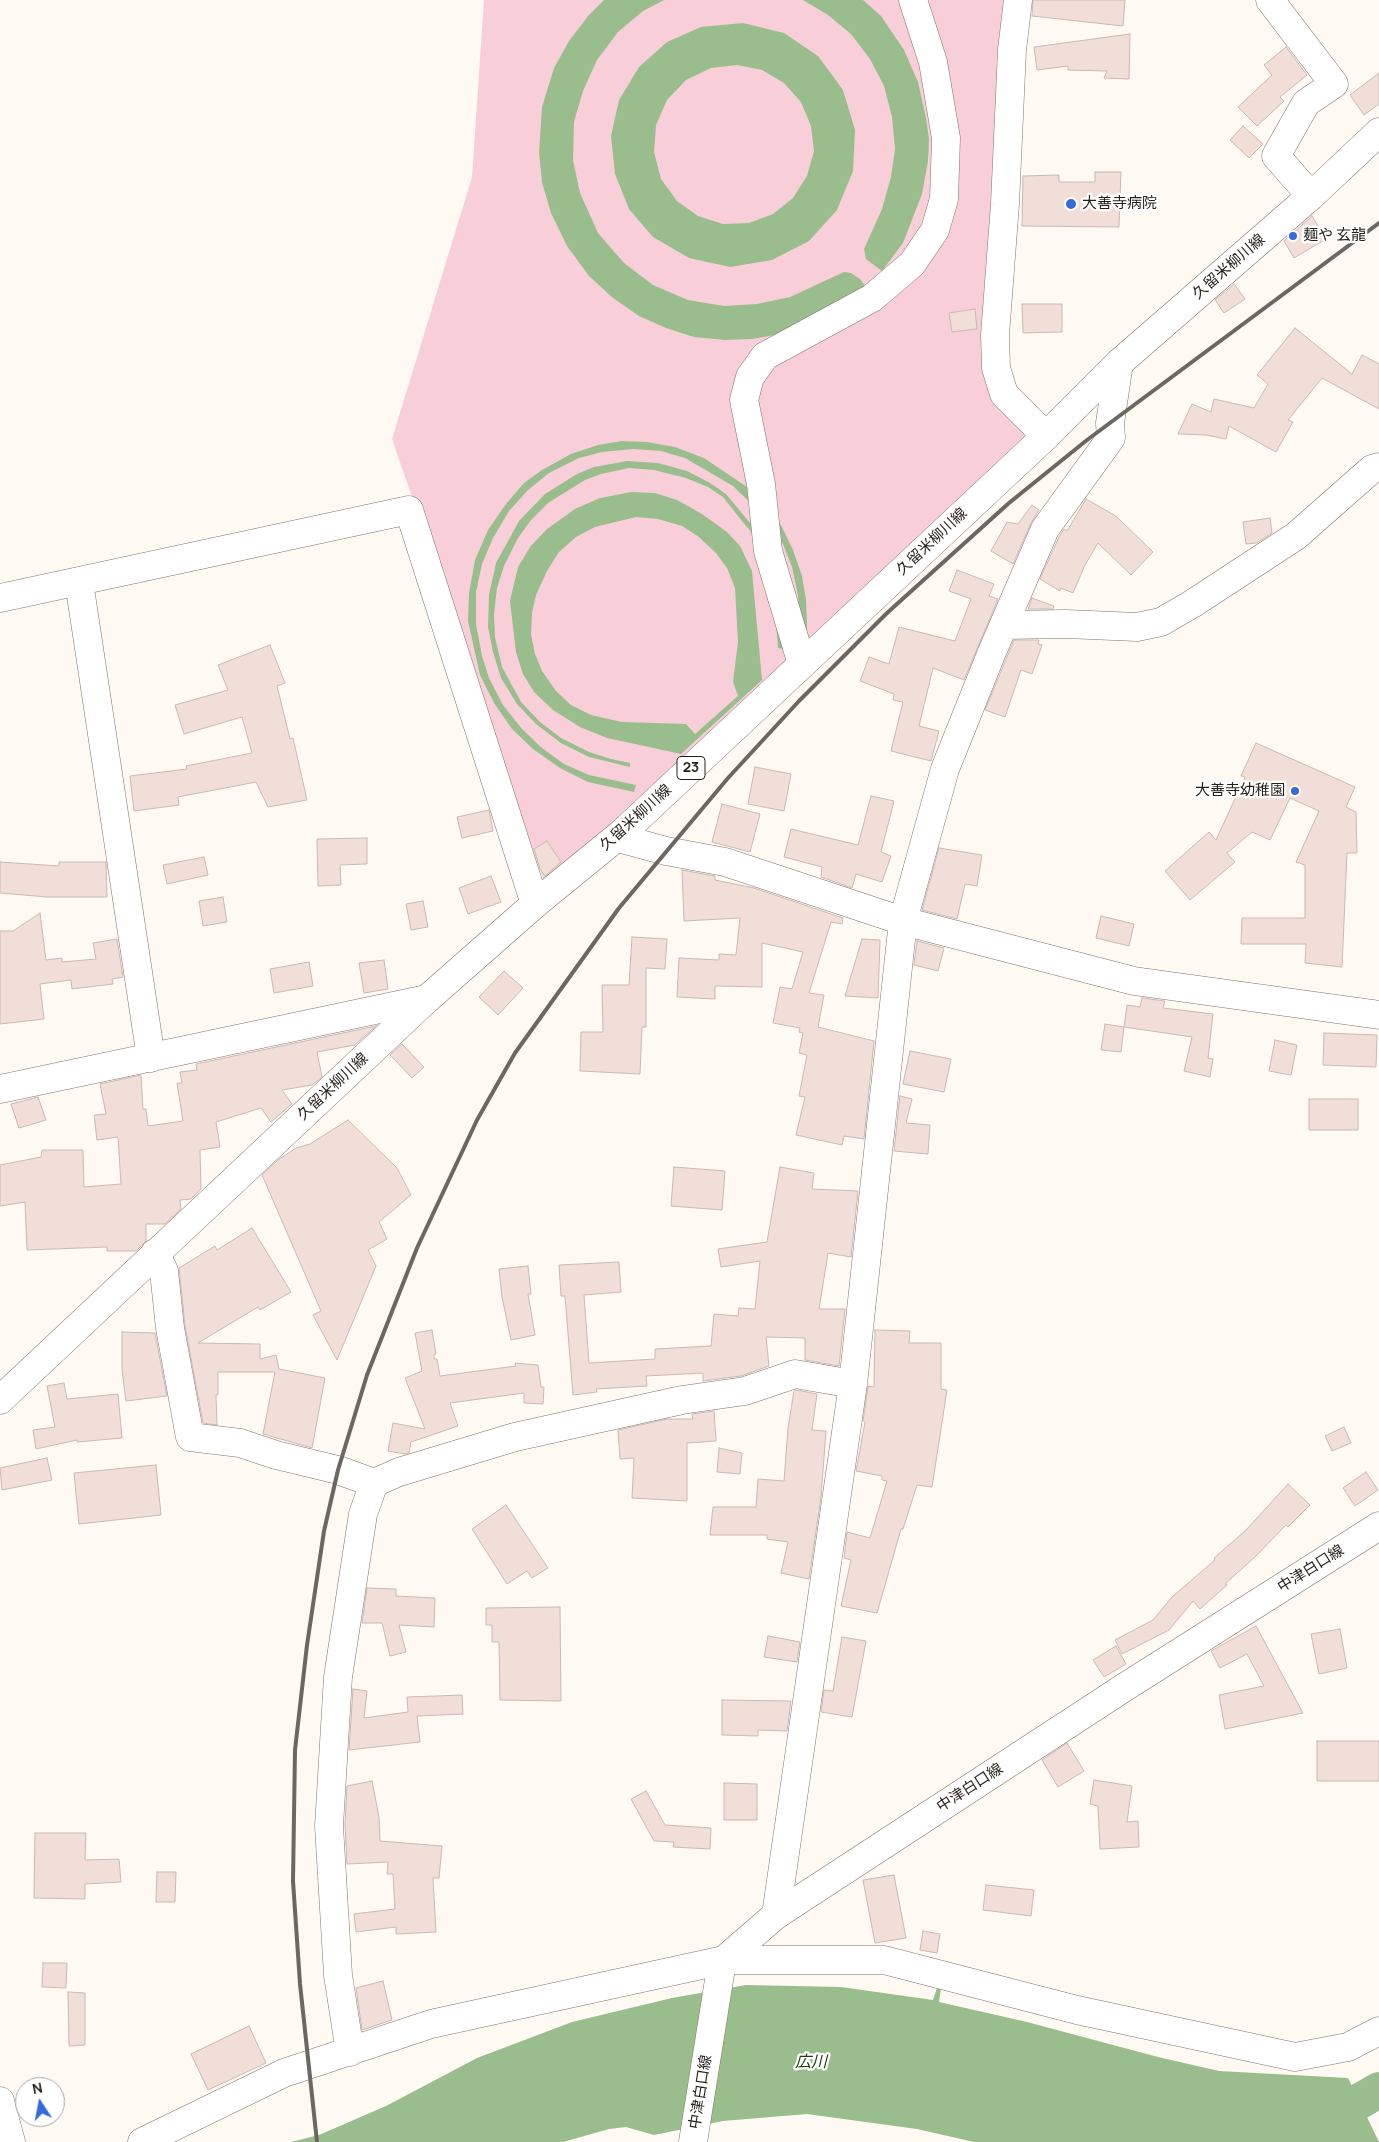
<!DOCTYPE html>
<meta charset="utf-8">
<style>
body{margin:0}
#map{position:relative;width:1379px;height:2142px;overflow:hidden;background:#fff9f4;font-family:Manrope,sans-serif}
canvas{display:block}
.north{position:absolute;left:15px;top:2077px;width:50px;height:50px;box-sizing:border-box;background:#fff;border:1px solid #a7a5a3;border-radius:50%;rotate:349deg;font-size:14px;font-weight:700;line-height:20px;text-align:center;color:#241f1a}
.north::after{content:'';display:block;margin:auto;width:18px;height:22px;background:#346ad9;clip-path:polygon(50% 0,100% 100%,50% 72%,0 100%)}
</style>
<div id="map">
<canvas width="1379" height="2142"></canvas>
<div class="north">N</div>
</div>
<script>
const g = document.querySelector('canvas').getContext('2d');
g.lineJoin = 'round';
function fill(path, color) {
  g.fillStyle = color;
  g.fill(path, 'evenodd');
}
function toPath(rows) {
  const path = new Path2D();
  for (const r of rows) {
    path.moveTo(r[0], r[1]);
    for (let i = 2; i < r.length; i += 2) path.lineTo(r[i], r[i + 1]);
  }
  return path;
}
function strokePath(path, color, width, dash) {
  g.strokeStyle = color;
  g.lineWidth = width;
  g.lineCap = dash ? 'butt' : 'round';
  g.setLineDash(dash || []);
  g.stroke(path);
}
function drawText(font, color, halo, rows, align = 'center') {
  g.font = font + ' Manrope,"Noto Sans JP",sans-serif';
  g.lineWidth = 4.5;
  g.setLineDash([]);
  g.textBaseline = 'middle';
  g.strokeStyle = halo;
  g.fillStyle = color;
  for (const [text, x, y, turn = 0] of rows) {
    g.save();
    g.translate(x, y);
    g.rotate((+turn || 0) * Math.PI / 180);
    g.textAlign = isNaN(turn) ? turn : align;
    if (halo) g.strokeText(text, 0, 0);
    g.fillText(text, 0, 0);
    g.restore();
  }
}
fill(toPath([
 [484,0,1006,0,999,396,1029,436,546,887,392,439,472,177]
]), '#f8cfd8');
fill(toPath([
 [604,0,664,0,643,11,618,32,597,60,583,91,574,122,573,160,580,193,598,233,624,263,653,285,688,300,724,306,757,304,790,297,844,272,851,273,860,279,865,286,863,291,785,333,753,339,725,340,694,337,666,328,639,316,613,298,589,276,567,246,551,213,542,182,539,152,542,107,554,68,569,41,589,15],
 [803,0,863,0,881,16,904,50,918,82,926,118,929,139,928,161,922,194,903,243,882,271,866,259,864,249,882,209,891,177,895,149,892,117,884,86,870,59,851,34,828,15],
 [743,23,784,33,818,56,843,90,855,130,853,171,837,210,809,241,772,260,730,267,689,258,653,237,629,209,615,174,611,136,619,100,639,67,667,42,701,27],
 [737,65,762,70,784,83,801,102,811,126,814,151,807,176,793,198,773,214,749,223,723,224,698,216,677,201,661,179,654,152,656,125,667,100,686,80,711,68],
 [622,441,647,442,675,447,704,458,747,487,781,525,793,550,802,576,806,600,807,622,807,629,800,629,798,595,792,567,783,544,765,517,733,486,685,458,661,451,633,449,602,452,579,458,549,473,528,490,509,511,493,538,482,564,476,592,476,624,482,656,489,678,503,705,522,729,542,748,564,764,589,775,636,785,634,792,588,782,560,768,533,749,512,729,494,703,480,675,468,621,469,593,475,560,488,530,506,504,524,483,542,470,571,454,598,445],
 [627,461,658,463,687,471,710,483,726,494,750,523,761,540,781,612,783,649,778,648,775,608,765,558,752,533,742,521,723,497,708,487,686,478,654,470,629,468,601,474,585,480,548,503,531,520,518,538,504,566,497,588,494,614,495,637,502,667,521,702,540,722,561,738,589,752,611,759,630,763,630,767,589,757,561,743,536,724,517,704,501,678,493,652,488,627,489,595,496,563,519,521,545,494,577,474,594,467],
 [631,492,655,493,677,500,702,514,727,532,740,546,752,571,762,680,681,754,607,738,580,727,553,710,534,692,523,674,516,652,510,601,518,567,530,547,547,529,575,509,600,498],
 [636,517,658,519,682,526,699,537,716,553,727,568,735,588,738,642,733,682,738,696,695,734,686,724,622,722,591,715,571,705,556,691,542,671,535,654,531,634,532,613,536,595,547,571,559,552,576,537,595,527],
 [746,1985,841,1987,933,2000,937,1988,941,1988,939,2002,1027,2022,1158,2057,1219,2071,1348,2078,1379,2142,974,2142,917,2129,807,2114,723,2121,654,2135,626,2127,609,2129,563,2142,291,2142,319,2135,386,2106,477,2058,572,2022,672,1998]
]), '#9abd8d');
strokePath(toPath([
 [1289,2142,1379,2090]
]), '#9abd8d', 36);
const building = toPath([
 [1033,0,1125,0,1123,26,1032,16,1033,0],
 [1130,34,1129,79,1104,78,1107,71,1068,70,1068,66,1037,70,1034,47,1130,34],
 [1286,47,1307,75,1280,97,1284,101,1257,126,1238,107,1272,75,1264,65,1286,47],
 [1379,73,1379,104,1364,115,1350,95,1379,73],
 [1243,126,1263,144,1249,158,1230,140,1243,126],
 [1095,172,1121,172,1119,227,1022,226,1023,176,1059,175,1059,182,1095,182,1095,172],
 [1312,216,1326,239,1294,258,1284,241,1312,216],
 [1234,284,1245,299,1224,313,1215,300,1234,284],
 [1022,304,1062,304,1062,332,1023,333,1022,304],
 [975,309,977,329,952,332,949,313,975,309],
 [1295,328,1352,374,1362,355,1379,364,1379,409,1322,378,1288,420,1293,422,1276,452,1229,426,1226,439,1206,435,1178,434,1192,404,1211,412,1214,399,1254,408,1268,384,1257,375,1295,328],
 [1086,499,1116,516,1153,552,1131,575,1098,543,1085,565,1073,593,1061,588,1060,591,1040,579,1059,537,1064,529,1067,531,1086,499],
 [1032,505,1039,510,1031,523,1013,564,991,551,1007,522,1018,524,1032,505],
 [1270,518,1272,533,1257,543,1246,544,1243,522,1270,518],
 [957,570,994,584,989,596,998,599,964,680,933,668,919,726,939,731,931,761,891,751,903,702,893,700,894,694,860,681,869,657,889,664,899,627,955,641,971,599,949,591,957,570],
 [1032,598,1054,606,1053,609,1028,609,1032,598],
 [1014,640,1039,640,1038,644,1042,645,1032,674,1021,670,1005,717,985,710,1014,640],
 [270,645,285,683,277,686,290,739,293,738,307,800,268,807,256,782,178,797,179,805,134,811,130,776,187,769,186,766,252,753,242,717,184,734,175,705,228,690,218,665,270,645],
 [1256,743,1355,787,1346,807,1356,812,1357,853,1347,853,1342,967,1305,963,1306,944,1241,944,1242,918,1305,918,1305,865,1296,862,1319,811,1290,798,1270,840,1252,832,1227,853,1235,862,1190,900,1165,871,1209,832,1216,840,1245,777,1241,776,1256,743],
 [755,767,791,774,784,811,748,804,755,767],
 [871,796,894,801,881,852,891,856,882,882,856,874,852,888,821,877,822,867,784,857,791,829,858,845,871,796],
 [722,804,760,814,750,852,712,842,722,804],
 [489,810,493,831,462,838,457,817,489,810],
 [367,838,367,864,340,865,341,885,318,886,317,839,367,838],
 [547,841,561,862,545,876,540,869,534,849,547,841],
 [939,848,982,855,977,886,965,884,957,919,922,910,939,848],
 [204,857,208,875,167,884,163,865,204,857],
 [0,862,59,866,59,862,106,862,107,897,47,897,0,893,0,862],
 [682,870,715,876,715,880,754,888,843,918,842,924,831,922,809,993,824,995,818,1027,874,1041,864,1139,844,1136,842,1145,796,1135,805,1097,799,1096,807,1055,799,1053,803,1033,799,1032,800,1028,773,1023,780,987,792,989,803,952,762,943,762,987,715,986,715,999,677,997,679,958,719,960,719,954,736,955,740,918,684,921,682,870],
 [491,876,501,902,468,914,459,888,491,876],
 [223,897,227,922,203,926,199,901,223,897],
 [423,901,428,927,411,930,406,904,423,901],
 [40,913,46,960,62,958,62,962,96,959,93,943,117,939,123,977,112,979,113,984,72,989,71,980,40,984,44,1019,0,1024,0,931,13,931,40,913],
 [1101,916,1134,924,1129,946,1096,938,1101,916],
 [632,937,667,939,665,969,646,968,646,1027,642,1027,640,1074,580,1071,581,1032,603,1032,602,985,629,985,632,937],
 [862,939,880,940,878,998,845,996,862,939],
 [917,941,944,948,938,971,914,965,917,941],
 [384,960,388,989,364,993,359,963,384,960],
 [309,962,313,986,274,993,270,969,309,962],
 [504,971,523,988,498,1015,479,997,504,971],
 [1142,998,1165,1001,1163,1008,1213,1014,1208,1058,1213,1059,1210,1077,1184,1071,1192,1037,1124,1027,1127,1005,1140,1007,1142,998],
 [1105,1024,1124,1027,1121,1052,1101,1050,1105,1024],
 [376,1026,355,1045,317,1052,322,1077,312,1085,282,1090,292,1104,271,1122,261,1108,216,1122,220,1147,200,1150,201,1189,191,1199,180,1200,181,1209,165,1224,146,1224,146,1241,136,1251,107,1251,107,1247,27,1250,25,1202,0,1206,0,1165,41,1157,42,1150,83,1150,84,1187,121,1184,118,1137,97,1140,94,1115,106,1114,100,1084,141,1075,143,1109,146,1109,148,1126,183,1121,177,1083,182,1083,180,1072,197,1070,196,1064,376,1026],
 [1324,1033,1377,1035,1376,1067,1323,1065,1324,1033],
 [1275,1040,1297,1045,1291,1075,1269,1071,1275,1040],
 [402,1044,424,1067,412,1078,390,1055,402,1044],
 [910,1051,951,1059,944,1092,903,1084,910,1051],
 [900,1096,912,1099,906,1123,930,1125,928,1154,894,1151,900,1096],
 [38,1097,46,1120,19,1128,11,1104,38,1097],
 [1309,1099,1358,1099,1358,1130,1309,1130,1309,1099],
 [348,1120,397,1168,411,1195,379,1222,387,1239,368,1250,376,1266,337,1360,313,1315,321,1311,262,1175,278,1160,296,1148,310,1144,348,1120],
 [674,1167,725,1171,722,1210,671,1206,674,1167],
 [780,1167,814,1173,812,1189,858,1191,851,1257,828,1253,819,1309,845,1309,839,1366,805,1360,805,1338,766,1337,769,1366,741,1376,703,1381,703,1373,646,1376,647,1386,596,1389,597,1392,573,1395,565,1296,561,1296,559,1265,619,1262,621,1292,584,1295,589,1363,655,1359,655,1349,711,1346,714,1314,738,1316,739,1308,755,1309,760,1261,721,1267,718,1249,767,1242,780,1167],
 [252,1228,291,1292,260,1310,258,1307,198,1343,260,1344,260,1359,276,1355,279,1369,325,1378,312,1448,263,1434,275,1372,218,1372,218,1395,216,1395,217,1425,203,1423,185,1326,179,1268,215,1246,217,1250,252,1228],
 [528,1266,531,1294,528,1294,535,1335,511,1340,502,1297,499,1269,528,1266],
 [432,1330,436,1354,434,1355,434,1359,437,1359,440,1376,516,1366,515,1363,538,1365,541,1387,544,1387,543,1404,524,1403,524,1393,450,1403,458,1426,411,1442,409,1453,405,1454,388,1451,393,1423,425,1429,405,1378,422,1371,415,1333,432,1330],
 [875,1330,910,1331,909,1343,941,1343,941,1389,947,1390,932,1487,917,1485,903,1529,901,1529,877,1613,841,1606,851,1560,844,1558,847,1532,870,1538,887,1481,882,1480,882,1476,856,1471,865,1422,863,1421,868,1386,874,1387,875,1330],
 [122,1332,155,1333,167,1396,126,1401,122,1369,122,1332],
 [64,1383,67,1399,118,1394,122,1438,77,1442,77,1440,36,1449,33,1430,55,1427,47,1386,64,1383],
 [796,1390,817,1394,812,1430,826,1431,821,1497,809,1579,781,1573,788,1542,767,1539,767,1535,710,1535,713,1507,756,1507,758,1479,784,1481,788,1428,794,1391,796,1390],
 [714,1411,716,1441,687,1443,687,1501,632,1498,634,1458,620,1459,618,1430,667,1419,693,1419,692,1414,714,1411],
 [1344,1427,1351,1443,1332,1451,1325,1436,1344,1427],
 [719,1448,742,1453,740,1474,717,1472,719,1448],
 [47,1458,52,1480,2,1490,0,1468,47,1458],
 [156,1465,161,1515,79,1524,74,1473,156,1465],
 [1366,1472,1378,1490,1355,1506,1343,1488,1366,1472],
 [1288,1484,1310,1505,1288,1527,1286,1525,1256,1556,1225,1584,1227,1585,1200,1609,1193,1601,1169,1630,1122,1654,1115,1640,1153,1620,1172,1597,1215,1560,1214,1558,1246,1530,1288,1484],
 [506,1505,548,1568,532,1578,527,1571,507,1584,472,1529,506,1505],
 [367,1588,396,1589,396,1596,435,1598,434,1627,399,1625,406,1652,390,1656,382,1623,362,1623,367,1588],
 [560,1607,561,1701,500,1700,499,1642,492,1642,492,1625,486,1625,486,1608,560,1607],
 [1256,1626,1303,1713,1225,1729,1219,1695,1264,1686,1247,1654,1220,1668,1211,1651,1256,1626],
 [1340,1629,1347,1668,1319,1674,1311,1634,1340,1629],
 [768,1636,800,1642,797,1662,764,1657,768,1636],
 [842,1637,866,1641,852,1717,821,1712,824,1690,833,1691,842,1637],
 [1116,1646,1126,1664,1104,1677,1093,1660,1116,1646],
 [353,1689,367,1691,364,1718,408,1712,407,1697,462,1695,463,1714,417,1716,420,1742,349,1750,353,1689],
 [722,1700,791,1701,787,1731,758,1730,758,1736,722,1735,722,1700],
 [1317,1741,1379,1741,1379,1781,1317,1781,1317,1741],
 [1067,1743,1084,1771,1058,1787,1042,1760,1067,1743],
 [1094,1780,1132,1786,1127,1822,1138,1821,1139,1847,1100,1849,1098,1806,1090,1804,1094,1780],
 [372,1781,379,1817,380,1841,442,1846,439,1878,433,1878,436,1932,396,1934,396,1927,356,1932,354,1914,395,1909,393,1874,387,1874,388,1862,347,1864,345,1824,347,1786,372,1781],
 [724,1783,757,1784,757,1820,724,1820,724,1783],
 [646,1791,665,1825,711,1828,710,1849,673,1847,674,1842,654,1841,631,1799,646,1791],
 [35,1833,86,1833,85,1860,119,1859,121,1882,85,1884,85,1899,34,1898,35,1833],
 [157,1872,176,1872,175,1902,156,1902,157,1872],
 [894,1875,906,1938,875,1943,863,1880,894,1875],
 [986,1885,1034,1890,1031,1916,983,1910,986,1885],
 [923,1931,940,1934,937,1953,920,1950,923,1931],
 [43,1963,67,1963,66,1988,42,1987,43,1963],
 [383,1981,392,2020,362,2030,356,1988,383,1981],
 [68,1992,85,1993,85,2045,69,2046,68,1992],
 [249,2026,266,2063,208,2090,191,2054,249,2026]
]);
fill(building, '#f2ded8');
strokePath(building, '#cbb8b2', 1);
const minor = toPath([
 [1018,0,1012,50,1005,204,995,335,996,368,1004,394,1046,436],
 [1270,0,1334,84,1306,103,1276,156,1311,196],
 [79,582,151,1058],
 [0,598,409,510,535,904],
 [1004,625,1066,624,1137,627,1161,622,1192,604,1296,536,1372,469,1379,467],
 [802,664,768,551,761,484,744,400,750,377,765,356,872,298,912,264,935,230,944,199,946,138,933,62,913,0],
 [622,833,622,839,666,851,725,862,903,921,1134,981,1379,1015],
 [0,1089,427,999],
 [155,1253,164,1271,170,1328,190,1437,240,1443,276,1455,338,1470,374,1483],
 [776,1915,853,1384,903,921,945,769,992,652,1045,529,1111,438,1110,423,1119,363],
 [350,2052,338,1975,329,1826,338,1677,363,1514,374,1483,399,1472,515,1437,682,1400,745,1391,795,1374,853,1384],
 [142,2142,284,2073,431,2024,724,1960,884,1960,1077,2010,1295,2057,1348,2047,1379,2031]
]);
const major = toPath([
 [0,1400,427,999,535,904,622,833,1046,436,1119,363,1311,196,1379,132],
 [0,2101,11,2142],
 [693,2142,720,1974,724,1960,776,1915,1125,1687,1379,1526]
]);
strokePath(minor, '#807568', 29);
strokePath(major, '#807568', 29);
strokePath(minor, '#fff', 28);
strokePath(major, '#fff', 28);
strokePath(toPath([
 [317,2142,300,1984,293,1881,295,1750,307,1645,324,1531,338,1470,367,1375,417,1248,477,1120,515,1053,619,908,728,778,799,701,887,613,1009,503,1087,440,1379,223]
]), '#6c6762', 4);
for (const [x, y, r, color] of [
 [1071,204,6,"#346ad9"],
 [1293,236,5,"#346ad9"],
 [1295,791,5,"#346ad9"]
]) {
  const dot = new Path2D();
  dot.arc(x, y, r, 0, 2 * Math.PI);
  g.fillStyle = color;
  g.fill(dot);
  strokePath(dot, '#fff', 2);
}
for (const [x, y, w] of [
 [691,768,28]
]) {
  const box = new Path2D();
  box.roundRect(x - w / 2, y - 11.5, w, 23, 4);
  g.fillStyle = '#fff';
  g.fill(box);
  strokePath(box, '#241f1a', 1);
}
drawText('bold 14px', '#241f1a', null, [
 ["23",691,768]
]);
drawText('15px', '#241f1a', '#fff', [
 ["大善寺病院",1082,204],
 ["麺や 玄龍",1303,236],
 ["大善寺幼稚園",1285,791,"right"]
], 'left');
drawText('15px', '#241f1a', '#fff', [
 ["久留米柳川線",1229,267,-41],
 ["久留米柳川線",932,542,-43],
 ["久留米柳川線",636,818,-42],
 ["久留米柳川線",333,1087,-43],
 ["中津白口線",1311,1569,-32],
 ["中津白口線",970,1788,-33],
 ["中津白口線",701,2092,-81]
]);
drawText('italic 16px', '#1b3c09', '#fff', [
 ["広川",811,2063]
]);
</script>
